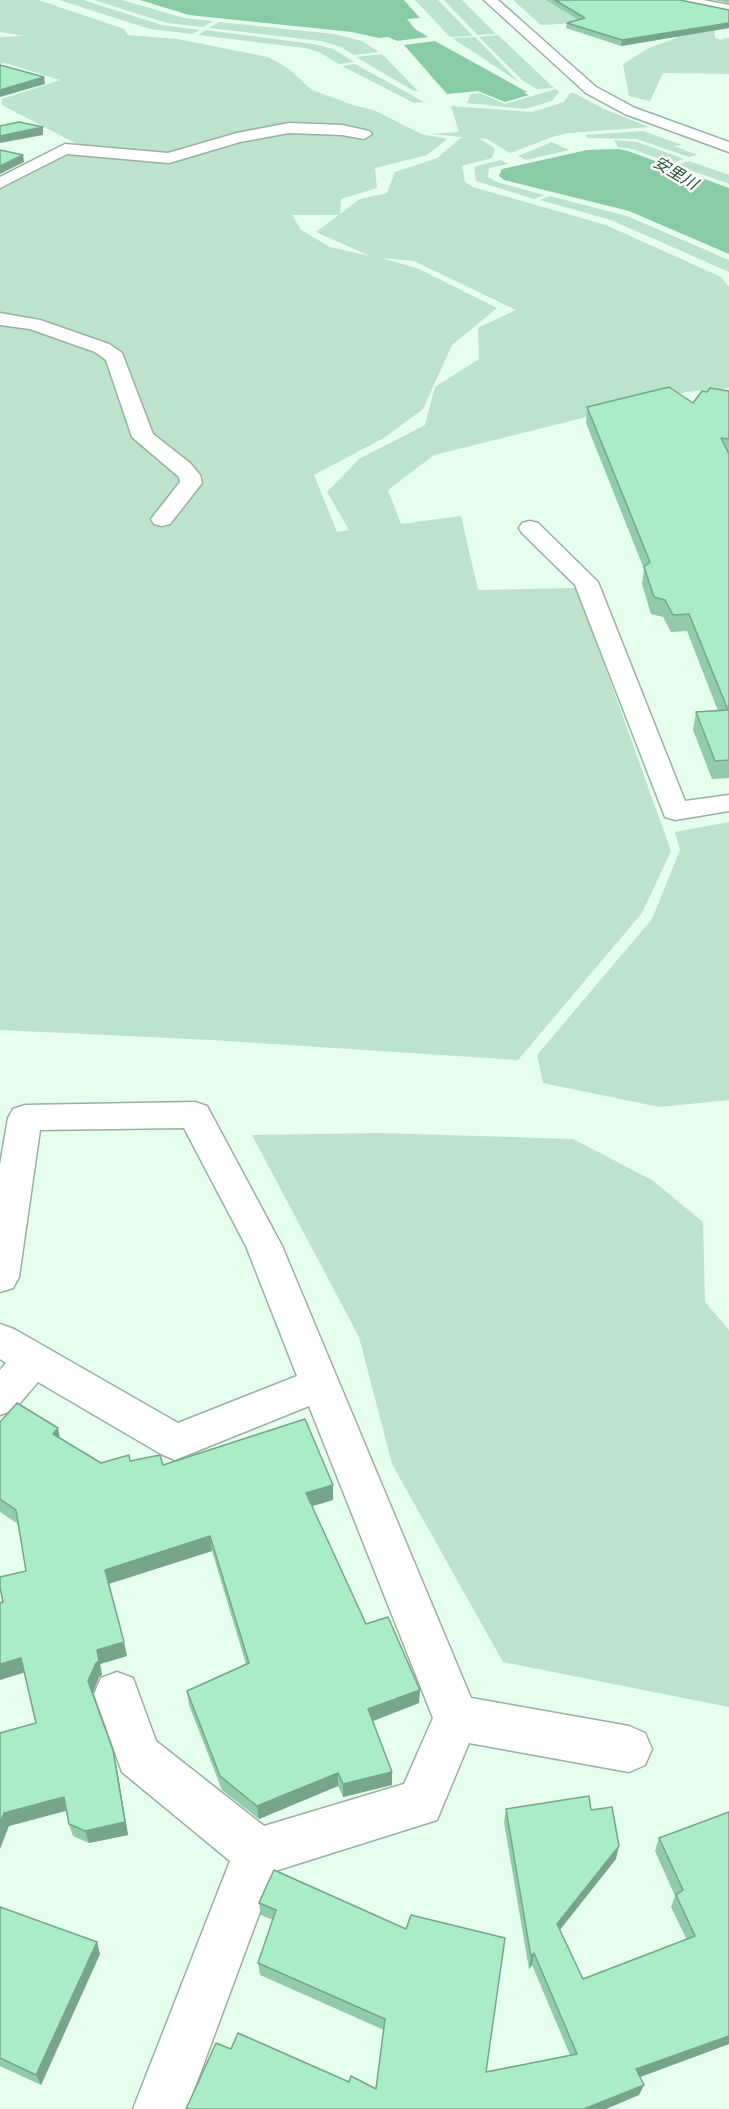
<!DOCTYPE html>
<meta charset="utf-8">
<style>
body{margin:0}
canvas{display:block;background:#e5feee}
</style>
<canvas width="729" height="2109"></canvas>
<script>
const g = document.querySelector('canvas').getContext('2d');
g.lineJoin = 'round';
function fill(path, color) {
  g.fillStyle = color;
  g.fill(path, 'evenodd');
}
function toPath(rows) {
  const path = new Path2D();
  for (const r of rows) {
    path.moveTo(r[0], r[1]);
    for (let i = 2; i < r.length; i += 2) path.lineTo(r[i], r[i + 1]);
  }
  return path;
}
function strokePath(path, color, width, dash) {
  g.strokeStyle = color;
  g.lineWidth = width;
  g.lineCap = dash ? 'butt' : 'round';
  g.setLineDash(dash || []);
  g.stroke(path);
}
function drawText(font, color, halo, rows, align = 'center') {
  g.font = font + ' "Archivo Narrow","Noto Sans JP",sans-serif';
  g.lineWidth = 5;
  g.setLineDash([]);
  g.textBaseline = 'middle';
  g.strokeStyle = halo;
  g.fillStyle = color;
  for (const [text, x, y, turn = 0] of rows) {
    g.save();
    g.translate(x, y);
    g.rotate((+turn || 0) * Math.PI / 180);
    g.textAlign = isNaN(turn) ? turn : align;
    if (halo) g.strokeText(text, 0, 0);
    g.fillText(text, 0, 0);
    g.restore();
  }
}
fill(toPath([
 [0,0,39,0,124,29,128,35,177,39,268,57,289,69,312,90,353,105,374,110,421,134,447,139,427,155,375,168,377,188,341,199,340,214,360,199,387,193,395,172,437,158,462,137,430,134,459,132,451,106,532,112,564,102,570,93,574,93,604,109,649,127,569,133,552,137,510,153,487,139,479,138,495,149,492,158,462,166,465,182,473,187,606,225,721,277,729,287,729,388,686,392,434,455,388,490,401,524,461,516,478,590,577,588,671,851,642,913,518,1060,212,1040,0,1030,0,189,79,145,2,105,2,99,60,80,5,63,0,64,0,37,25,36,0,32],
 [292,215,339,215,316,232,370,256,330,247,301,230],
 [381,258,414,261,516,310,478,328,479,359,435,387,425,425,359,459,327,492,349,530,337,532,314,475,384,438,423,409,452,345,497,308,417,268],
 [59,0,83,0,162,25,200,30,192,34,150,29],
 [94,0,122,0,184,18,213,21,203,27,167,23],
 [415,0,438,0,473,36,450,37],
 [444,0,462,0,496,34,478,35],
 [513,0,616,0,714,28,715,38,723,40,723,38,729,38,729,74,663,73,650,101,629,96,623,64,649,48,679,37,642,27,596,22,541,25],
 [219,22,334,34,362,41,379,52,354,55,341,47,321,41,209,28],
 [206,30,313,44,333,49,354,62,339,64,319,52,305,48,198,35],
 [498,35,554,88,537,89,523,81,479,37],
 [475,37,519,82,452,38],
 [382,54,418,91,414,91,356,57],
 [355,64,424,102,414,103,342,66],
 [556,89,559,92,552,101,525,109,467,103,471,94,480,93,505,104],
 [643,131,682,145,674,146,697,155,689,157,637,139,587,138,586,135],
 [614,140,637,142,684,159,671,163,632,149,618,147],
 [552,142,569,150,526,160,518,156],
 [501,160,508,164,489,168,488,177,497,182,544,195,534,199,476,181,474,169,477,166],
 [689,161,729,175,729,184,676,165],
 [550,196,627,216,729,260,729,272,611,220,540,200],
 [729,822,729,1100,659,1107,543,1083,537,1055,652,919,680,850,675,832],
 [381,1133,573,1139,652,1180,703,1222,705,1302,729,1330,729,1707,503,1662,392,1464,359,1337,252,1135]
]), '#bce3cb');
fill(toPath([
 [140,0,404,0,420,18,407,19,415,29,428,37,397,41,388,37,379,38,352,32,189,15],
 [435,41,527,92,524,93,529,95,505,102,478,91,447,94,404,45],
 [618,149,628,151,729,188,729,254,629,211,504,180,499,176,502,169,587,150]
]), '#89cba5');
const street = toPath([
 [678,0,703,0,729,5,729,13,680,3,678,0],
 [289,123,342,125,369,131,372,134,364,139,342,135,289,133,240,142,169,163,67,154,0,188,0,177,65,144,168,153,237,133,289,123],
 [0,313,40,320,109,344,122,353,153,434,190,463,200,475,202,483,170,524,162,526,154,524,151,519,180,482,179,477,132,437,106,360,95,352,30,329,0,325,0,313],
 [530,521,538,523,598,582,685,801,729,795,729,811,675,820,665,817,575,585,522,533,519,528,522,523,530,521],
 [195,1102,207,1106,282,1246,471,1698,629,1726,645,1733,652,1749,645,1765,629,1772,469,1743,437,1820,275,1871,187,2109,133,2109,230,1861,122,1772,94,1694,101,1678,117,1672,133,1678,156,1741,264,1826,404,1784,433,1718,309,1406,175,1460,161,1454,38,1382,14,1410,0,1415,0,1370,6,1363,0,1359,0,1324,14,1329,178,1423,297,1376,246,1246,184,1128,40,1130,19,1277,13,1288,0,1292,0,1165,8,1118,13,1109,25,1105,195,1102]
]);
const secondary = toPath([
 [484,0,498,0,596,87,635,108,729,142,729,152,625,114,586,93,484,0]
]);
strokePath(street, '#99b0a1', 3);
strokePath(secondary, '#99b0a1', 3);
fill(street, '#fff');
fill(secondary, '#fff');
fill(toPath([
 [546,0,680,0,729,10,729,28,621,46,566,28,567,23,579,20],
 [714,0,729,0,729,3],
 [729,391,729,778,712,779,693,730,696,712,718,711,687,631,671,632,663,617,651,614,642,584,644,569,586,423,587,407,693,403,707,392],
 [0,1422,60,1439,101,1463,130,1461,333,1485,333,1500,312,1506,366,1624,419,1703,372,1721,392,1772,392,1785,343,1797,338,1786,259,1819,222,1790,189,1705,187,1691,246,1664,212,1551,109,1584,127,1656,100,1664,102,1675,99,1677,93,1693,116,1763,128,1835,89,1843,73,1836,69,1824,66,1811,9,1826,36,1723,24,1672,3,1602,26,1571,18,1524,0,1512],
 [506,1809,591,1810,616,1859,560,1930,583,1979,687,1940,671,1907,675,1896,655,1851,659,1838,729,1812,729,2044,640,2077,639,2095,186,2109,231,2049,349,2082,376,2089,384,2030,260,1975,258,1963,273,1920,261,1915,259,1903,266,1887,486,2072,570,2055,532,1965,529,1969,504,1822],
 [0,1907,100,1954,41,2085,0,2066]
]), '#91cba9');
fill(toPath([
 [729,23,729,28,621,46,622,40],
 [44,77,45,84,0,97,0,90],
 [43,127,43,135,0,143,0,136],
 [23,155,24,162,0,174,0,166],
 [58,1428,61,1444,53,1434],
 [333,1485,333,1500,306,1508,306,1493],
 [210,1536,212,1551,108,1584,105,1570],
 [124,1642,127,1656,100,1664,102,1675,99,1677,92,1695,88,1681,97,1650],
 [21,1658,26,1672,0,1680,0,1664],
 [420,1690,419,1703,368,1723,368,1709],
 [113,1750,116,1763,128,1835,89,1843,85,1831],
 [392,1772,392,1785,343,1797,343,1784],
 [338,1773,338,1786,259,1819,257,1806],
 [64,1797,68,1810,9,1826,0,1849,0,1823,4,1813],
 [619,1846,616,1859,554,1937,557,1924],
 [97,1942,100,1954,41,2085,36,2075],
 [534,1953,532,1965,529,1969,531,1957],
 [729,2036,729,2044,632,2080,636,2069],
 [644,2085,639,2095,606,2109,584,2109]
]), '#76a58a');
const building = toPath([
 [555,0,680,0,729,10,729,23,622,40,567,23,585,18,555,0],
 [0,65,44,77,0,90,0,65],
 [19,122,43,127,0,136,0,126,19,122],
 [0,150,23,155,0,166,0,150],
 [669,387,693,403,702,391,707,392,710,388,729,391,729,439,721,438,729,454,729,760,715,761,696,712,728,710,689,614,673,615,665,600,654,597,644,567,650,562,587,407,669,387],
 [17,1403,58,1428,53,1434,101,1463,129,1455,130,1461,160,1455,163,1465,305,1419,333,1485,306,1493,366,1624,388,1617,420,1690,368,1709,392,1772,343,1784,338,1773,257,1806,220,1776,187,1691,249,1663,210,1536,105,1570,124,1642,97,1650,99,1661,96,1663,88,1681,113,1750,125,1822,85,1831,69,1824,64,1797,4,1813,0,1823,0,1733,36,1723,21,1658,0,1664,0,1603,3,1602,0,1587,0,1577,26,1571,16,1510,0,1499,0,1422,17,1403],
 [589,1796,591,1810,612,1807,619,1846,557,1924,583,1979,695,1936,676,1895,683,1890,659,1838,729,1812,729,2036,636,2069,644,2085,584,2109,186,2109,216,2043,231,2049,238,2033,349,2082,351,2076,376,2089,385,2019,258,1963,276,1910,259,1903,266,1887,274,1870,406,1929,411,1915,505,1938,486,2072,577,2054,534,1953,531,1957,506,1809,589,1796],
 [0,1907,97,1942,36,2075,0,2058,0,1907]
]);
fill(building, '#a9ecc5');
strokePath(building, '#76a58a', 1.5);
drawText('italic 16px', '#1f5037', '#fff', [
 ["安里川",675,174,31]
]);
</script>
